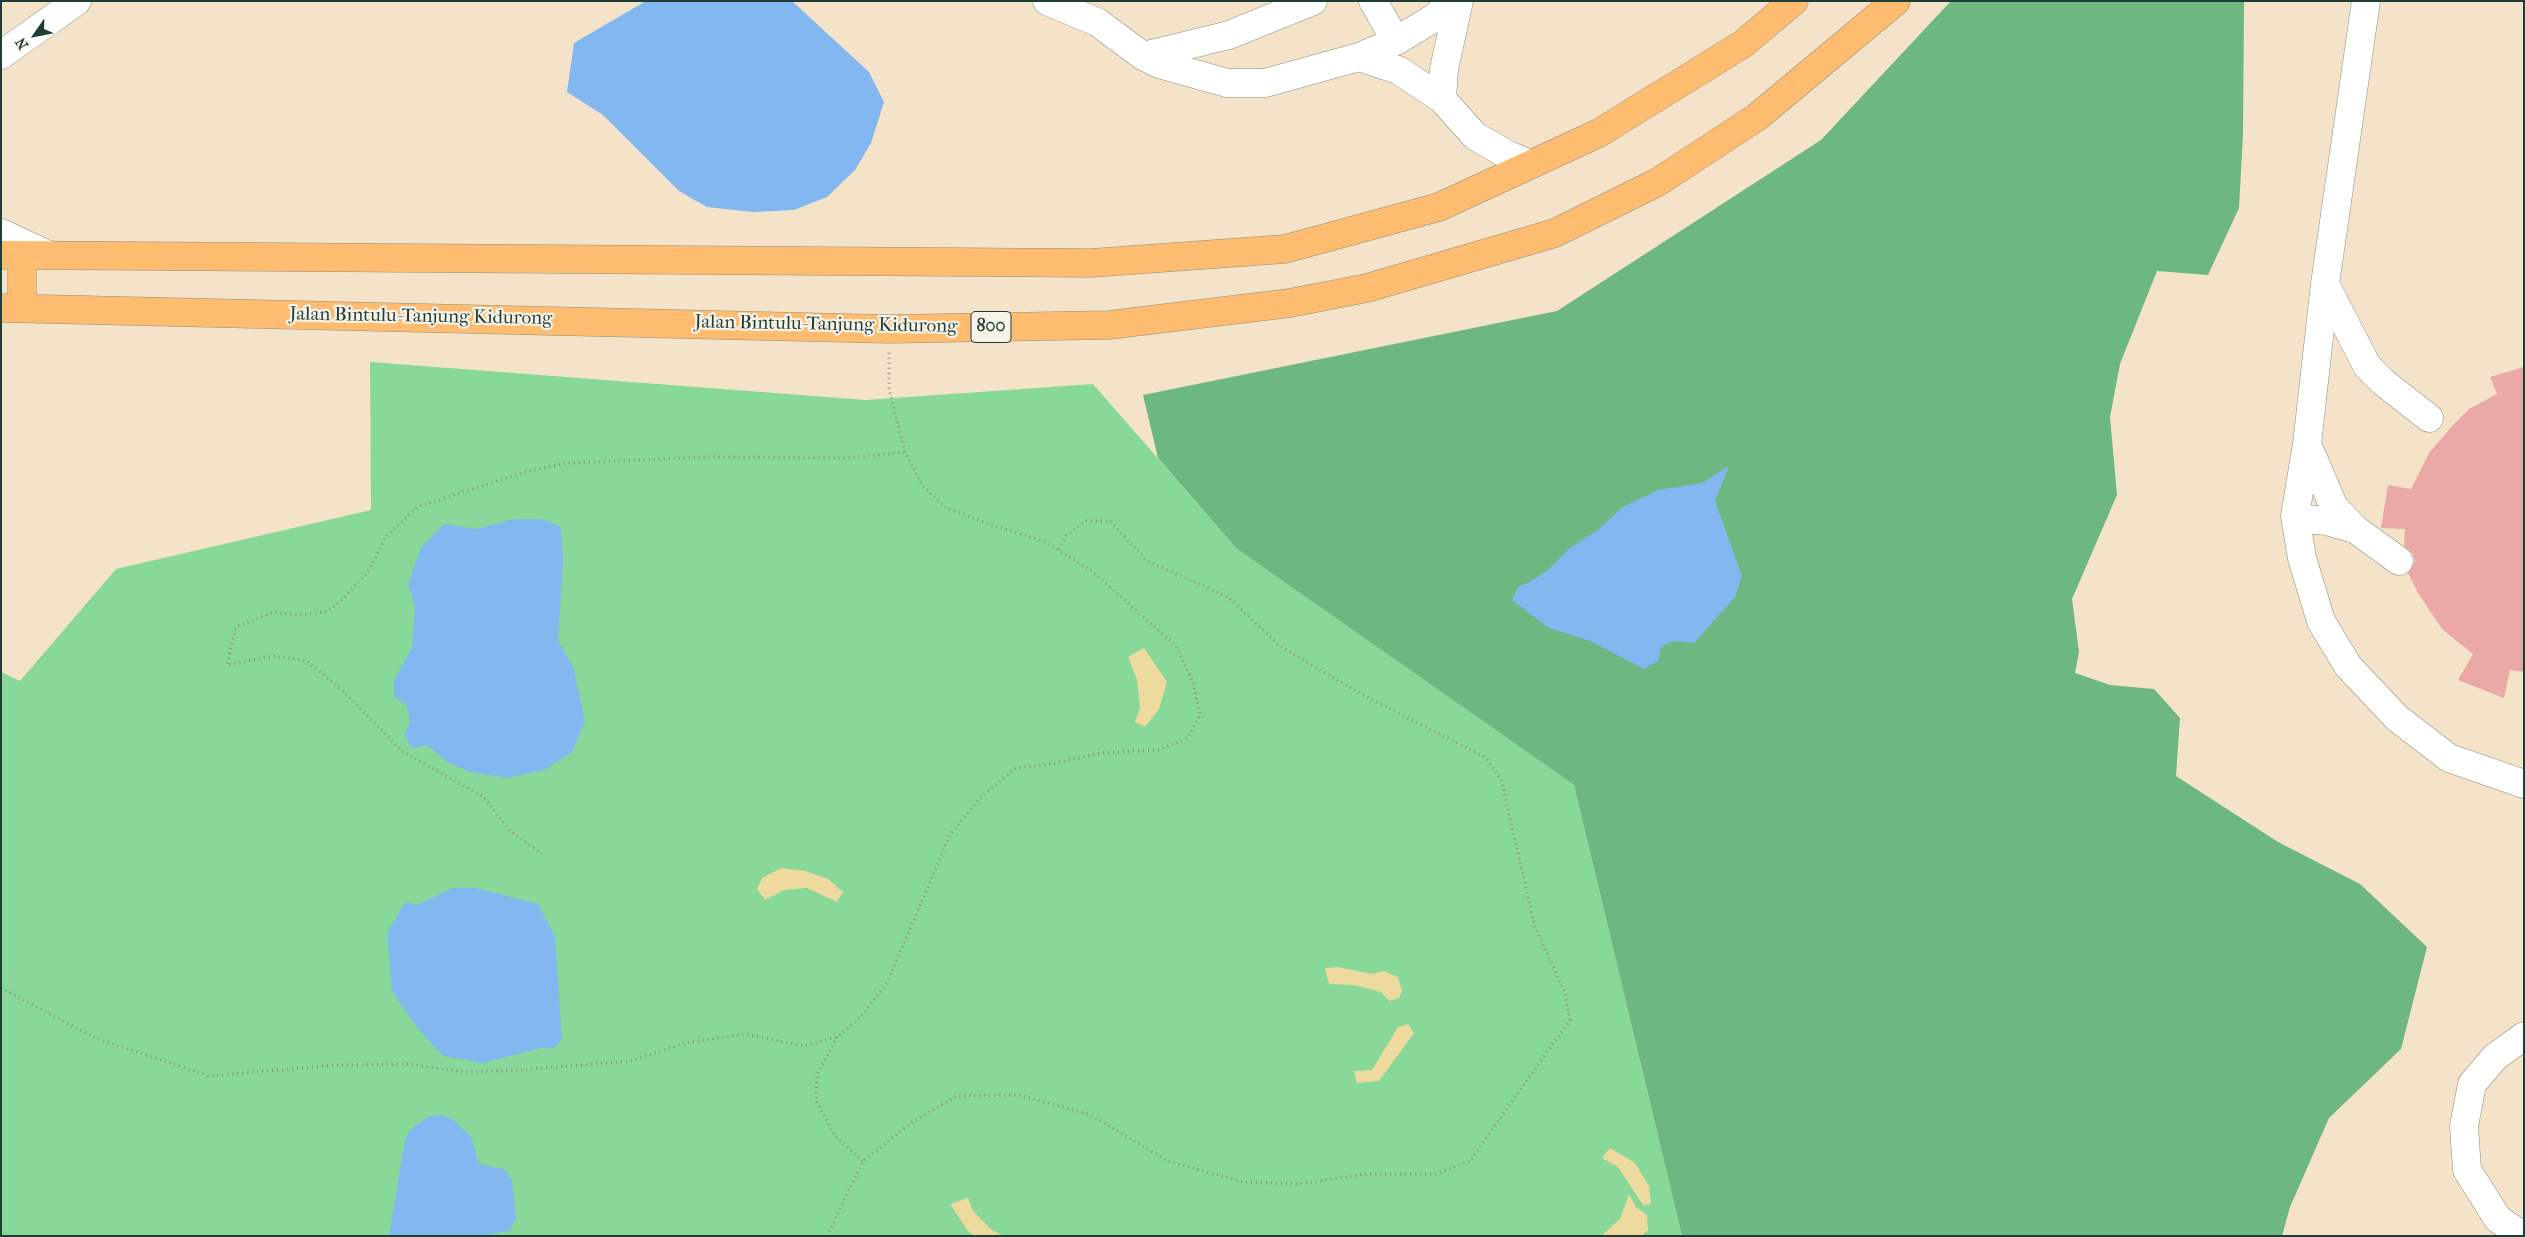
<!DOCTYPE html>
<style>
body{margin:0}
#map{position:relative;width:2525px;height:1237px;overflow:hidden;background:#f4e2c9;font-family:"IM FELL French Canon",serif}
canvas{display:block}
.frame{position:absolute;inset:0;border:2px solid #1f3d34;pointer-events:none}
.north{position:absolute;left:10px;top:10px;width:50px;height:50px;-webkit-text-stroke:4px #f7f3e8;paint-order:stroke;rotate:237deg;font-size:14px;font-weight:700;line-height:20px;text-align:center;color:#1f3d34}
.north::after{content:'';display:block;margin:auto;width:18px;height:22px;background:#1f3d34;clip-path:polygon(50% 0,100% 100%,50% 72%,0 100%)}
</style>
<div id="map">
<canvas width="2525" height="1237"></canvas>
<div class="frame"></div>
<div class="north">N</div>
</div>
<script>
const g = document.querySelector('canvas').getContext('2d');
g.lineJoin = 'round';
function fill(path, color) {
  g.fillStyle = color;
  g.fill(path, 'evenodd');
}
function toPath(rows) {
  const path = new Path2D();
  for (const r of rows) {
    path.moveTo(r[0], r[1]);
    for (let i = 2; i < r.length; i += 2) path.lineTo(r[i], r[i + 1]);
  }
  return path;
}
function strokePath(path, color, width, dash) {
  g.strokeStyle = color;
  g.lineWidth = width;
  g.lineCap = dash ? 'butt' : 'round';
  g.setLineDash(dash || []);
  g.stroke(path);
}
function drawText(font, color, halo, rows, align = 'center') {
  g.font = font + ' "IM FELL French Canon",serif';
  g.lineWidth = 4.5;
  g.setLineDash([]);
  g.textBaseline = 'middle';
  g.strokeStyle = halo;
  g.fillStyle = color;
  for (const [text, x, y, turn = 0] of rows) {
    g.save();
    g.translate(x, y);
    g.rotate((+turn || 0) * Math.PI / 180);
    g.textAlign = isNaN(turn) ? turn : align;
    if (halo) g.strokeText(text, 0, 0);
    g.fillText(text, 0, 0);
    g.restore();
  }
}
fill(toPath([
 [370,362,866,400,1093,384,1237,549,1574,785,1682,1236,1,1236,1,672,20,681,116,569,371,510]
]), '#87d899');
fill(toPath([
 [1951,1,2244,1,2243,134,2239,208,2208,275,2157,271,2120,364,2110,417,2117,495,2072,599,2079,652,2075,673,2110,685,2154,689,2180,718,2176,776,2278,842,2360,884,2427,947,2401,1049,2329,1118,2290,1207,2282,1236,1682,1236,1574,785,1237,549,1158,458,1143,395,1557,311,1821,140]
]), '#6db881');
fill(toPath([
 [1144,648,1167,682,1159,709,1145,727,1135,722,1140,708,1137,680,1128,657],
 [781,868,805,871,828,879,843,892,837,902,807,888,784,890,765,900,757,889,762,878],
 [1338,967,1372,974,1384,971,1398,977,1402,991,1399,998,1389,1001,1381,992,1354,985,1329,984,1325,968],
 [1408,1024,1414,1033,1379,1081,1357,1083,1354,1071,1372,1070,1398,1027],
 [1610,1148,1635,1163,1649,1186,1651,1204,1643,1205,1618,1167,1602,1158],
 [1629,1194,1636,1207,1647,1215,1648,1230,1641,1236,1601,1236,1620,1219],
 [968,1198,973,1211,992,1230,1004,1236,974,1236,968,1231,950,1204]
]), '#eeda9e');
fill(toPath([
 [646,1,792,1,869,72,884,102,871,143,855,170,827,197,794,210,753,212,707,207,679,191,603,115,567,92,574,43],
 [1729,466,1715,501,1742,576,1735,597,1694,643,1674,641,1662,646,1658,661,1644,669,1590,641,1549,628,1512,600,1518,587,1530,582,1549,569,1570,548,1599,529,1623,507,1658,490,1702,483],
 [515,519,541,519,561,527,563,561,558,641,573,666,585,721,572,752,544,770,507,778,471,772,449,763,427,745,412,748,404,735,410,722,407,705,394,697,394,680,412,648,415,605,408,585,421,548,444,524,476,529],
 [453,888,475,888,538,904,555,936,562,1040,554,1048,541,1048,483,1063,443,1056,416,1026,392,991,387,934,405,902,416,905],
 [441,1115,453,1119,471,1137,479,1164,504,1169,512,1180,516,1219,509,1231,481,1236,389,1236,405,1141,410,1130,429,1116]
]), '#82b7f0');
fill(toPath([
 [2524,367,2524,672,2510,670,2504,698,2458,680,2473,654,2442,629,2418,593,2408,573,2415,562,2413,554,2404,546,2405,529,2381,528,2388,485,2411,489,2429,453,2453,425,2469,409,2497,394,2490,377]
]), '#eaa8a6');
const minor = toPath([
 [1047,1,1097,22,1143,56,1159,64,1227,83,1265,83,1359,57,1396,41,1434,18,1453,1],
 [1373,1,1396,41],
 [2366,1,2325,284,2307,444,2295,516,2302,558,2321,621,2348,666,2397,718,2449,758,2524,784],
 [1,55,77,1],
 [1143,56,1229,35,1313,1],
 [1359,57,1398,70,1442,99,1475,136,1508,155,1530,164],
 [1442,99,1444,69,1459,1],
 [1,233,48,255],
 [2325,284,2367,366,2383,382,2429,418],
 [2307,444,2334,507,2355,529],
 [2305,519,2327,521,2355,529,2399,561],
 [2523,1236,2498,1219,2467,1170,2464,1126,2472,1084,2495,1057,2524,1036]
]);
const major = toPath([
 [1,255,1091,263,1285,249,1439,207,1599,133,1743,44,1794,1],
 [1,308,889,329,1109,325,1290,303,1367,288,1555,233,1658,182,1757,117,1896,1],
 [22,308,22,255]
]);
strokePath(minor, '#8a907e', 29);
strokePath(major, '#8a907e', 29);
strokePath(toPath([
 [542,854,509,830,484,797,403,752,344,692,307,661,274,656,227,665,236,627,273,612,297,615,327,612,346,596,369,570,385,538,417,507,525,472,566,463,712,457,848,458,905,452],
 [1,988,95,1038,209,1076,337,1065,408,1064,466,1072,519,1070,631,1061,684,1043,746,1034,803,1046,837,1037,860,1018,887,983,950,835,980,798,1016,768,1057,763,1100,753,1158,750,1187,739,1200,715,1193,682,1176,646,1093,572,1044,541,992,525,946,508,922,485,905,452,889,389,889,352],
 [837,1037,817,1075,816,1100,835,1136,863,1161],
 [827,1236,863,1161,914,1121,957,1096,1019,1095,1091,1115,1168,1161,1243,1182,1298,1184,1367,1174,1435,1174,1469,1162,1570,1020,1565,993,1535,927,1501,779,1486,758,1354,690,1280,646,1228,597,1147,561,1110,521,1086,521,1066,536,1058,550]
]), '#8a907e', 3, [1, 4]);
strokePath(minor, '#fff', 28);
strokePath(major, '#febc71', 28);
for (const [x, y, w] of [
 [991,327,40]
]) {
  const box = new Path2D();
  box.roundRect(x - w / 2, y - 15.5, w, 31, 4);
  g.fillStyle = '#f7f3e8';
  g.fill(box);
  strokePath(box, '#1f3d34', 1);
}
drawText('bold 18px', '#1f3d34', null, [
 ["800",991,327]
]);
drawText('19px', '#1f3d34', '#f7f3e8', [
 ["Jalan Bintulu-Tanjung Kidurong",421,317,1],
 ["Jalan Bintulu-Tanjung Kidurong",826,325,1]
]);
</script>
